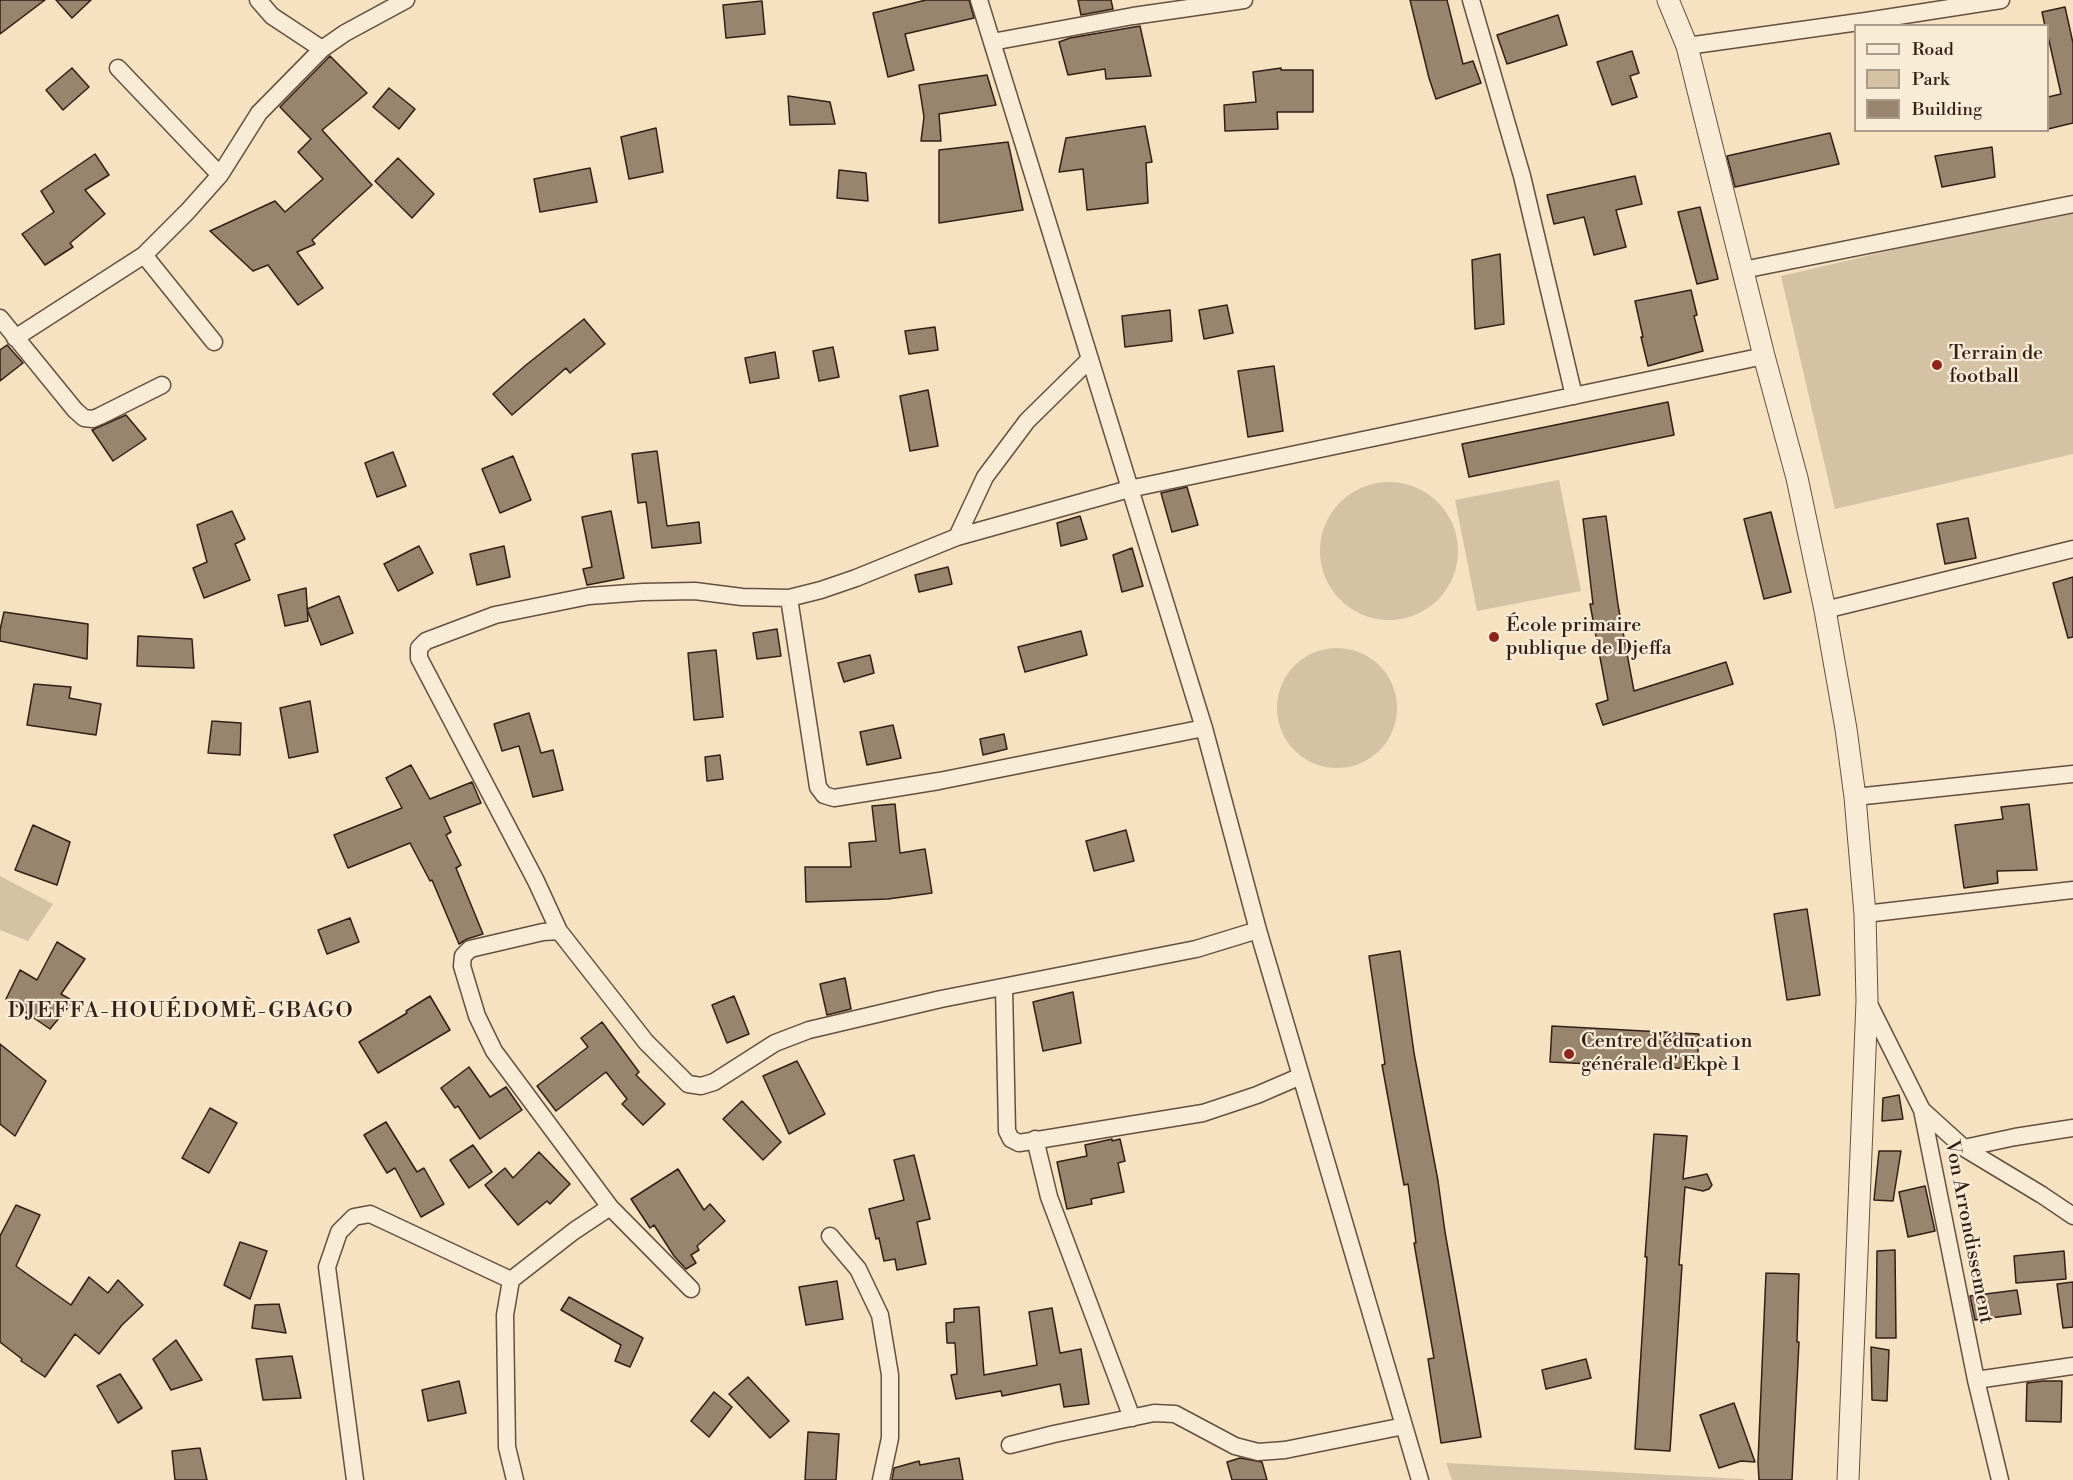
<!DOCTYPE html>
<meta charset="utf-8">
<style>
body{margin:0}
#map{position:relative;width:2073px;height:1480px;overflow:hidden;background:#f6e2c0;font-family:"Libre Bodoni",serif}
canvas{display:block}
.legend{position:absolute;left:1854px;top:24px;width:195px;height:108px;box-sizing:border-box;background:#f9ecd6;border:2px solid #aa9a89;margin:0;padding:8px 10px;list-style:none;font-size:18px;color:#341e16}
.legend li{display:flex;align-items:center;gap:12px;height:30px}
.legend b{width:30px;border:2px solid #aa9a89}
</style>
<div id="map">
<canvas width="2073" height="1480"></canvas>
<ul class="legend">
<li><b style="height:8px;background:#f9ecd6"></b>Road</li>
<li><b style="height:16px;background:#d5c1a3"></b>Park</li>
<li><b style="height:16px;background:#99846e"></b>Building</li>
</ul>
</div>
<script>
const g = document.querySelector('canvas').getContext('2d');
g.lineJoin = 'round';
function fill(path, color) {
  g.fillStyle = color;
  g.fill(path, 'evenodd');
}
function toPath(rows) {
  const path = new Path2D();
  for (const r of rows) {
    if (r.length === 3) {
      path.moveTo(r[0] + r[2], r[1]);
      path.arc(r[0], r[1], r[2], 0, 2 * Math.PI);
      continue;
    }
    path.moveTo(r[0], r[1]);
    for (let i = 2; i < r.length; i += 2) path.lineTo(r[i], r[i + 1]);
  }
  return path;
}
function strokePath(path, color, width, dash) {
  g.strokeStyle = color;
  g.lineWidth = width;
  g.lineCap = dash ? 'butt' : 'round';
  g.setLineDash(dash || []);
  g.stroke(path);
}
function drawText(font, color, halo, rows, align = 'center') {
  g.font = font + ' "Libre Bodoni",serif';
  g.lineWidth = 4.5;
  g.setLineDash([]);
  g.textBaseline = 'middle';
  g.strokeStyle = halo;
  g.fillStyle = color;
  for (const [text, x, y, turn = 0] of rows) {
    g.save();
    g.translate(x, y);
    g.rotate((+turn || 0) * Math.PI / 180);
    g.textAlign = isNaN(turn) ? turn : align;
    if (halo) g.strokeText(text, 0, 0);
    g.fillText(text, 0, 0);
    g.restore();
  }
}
fill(toPath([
 [2073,208,2073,454,1835,509,1781,276],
 [1559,480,1581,591,1477,611,1455,500],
 [1389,551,69],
 [1337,708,60],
 [0,876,53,904,28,941,0,930],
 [1446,1463,1744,1479,1744,1480,1452,1480]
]), '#d5c1a3');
const building = toPath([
 [0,0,45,0,0,34,0,0],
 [56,0,91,0,72,18,56,0],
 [926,0,969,0,974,18,905,34,914,70,888,77,873,13,926,0],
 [1078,0,1111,0,1113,9,1081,15,1078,0],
 [1410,0,1447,0,1463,64,1473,61,1481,83,1436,99,1429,78,1410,0],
 [762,1,765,34,726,38,723,5,762,1],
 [2065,7,2073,43,2073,123,2048,129,2048,97,2061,94,2048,36,2048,26,2045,26,2042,12,2065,7],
 [1558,15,1567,45,1507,64,1497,35,1558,15],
 [1140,26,1151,76,1106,79,1105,69,1068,75,1059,42,1070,38,1140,26],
 [1632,51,1639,73,1630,76,1637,97,1612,105,1597,62,1632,51],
 [330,56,367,93,322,130,372,185,312,240,315,244,297,252,323,288,298,305,268,265,253,271,210,231,275,201,285,212,323,179,298,152,311,139,280,107,330,56],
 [72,68,89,87,63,110,46,90,72,68],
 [1281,68,1281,70,1313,70,1313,112,1277,112,1278,129,1225,131,1224,105,1256,102,1253,72,1281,68],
 [987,75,996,105,939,114,941,141,921,141,924,117,919,85,987,75],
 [389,88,415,109,399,129,373,107,389,88],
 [788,96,830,102,835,124,790,125,788,96],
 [1145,126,1152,162,1146,163,1148,203,1087,210,1083,169,1059,172,1066,138,1145,126],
 [656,128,663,172,629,179,621,137,656,128],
 [1830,133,1839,164,1735,187,1727,156,1830,133],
 [1008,142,1023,210,939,223,939,150,1008,142],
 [1992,147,1995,177,1942,187,1935,156,1992,147],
 [95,154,109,175,85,190,105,214,70,243,73,247,45,265,22,234,54,212,41,191,95,154],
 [398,158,434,194,412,218,375,181,398,158],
 [590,168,597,202,540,212,534,179,590,168],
 [839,170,866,173,868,201,837,198,839,170],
 [1635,176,1642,204,1616,210,1626,247,1594,255,1584,217,1554,224,1547,195,1635,176],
 [1700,207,1718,279,1697,284,1678,212,1700,207],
 [1500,254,1504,324,1475,329,1472,260,1500,254],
 [1691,290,1697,315,1694,316,1703,351,1648,366,1641,337,1643,337,1635,301,1691,290],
 [1227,305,1233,333,1204,339,1199,310,1227,305],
 [1170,310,1172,341,1125,347,1122,316,1170,310],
 [584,319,605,344,570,373,566,368,512,415,493,394,526,365,584,319],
 [935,327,938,350,909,354,905,331,935,327],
 [7,345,23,363,0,381,0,350,7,345],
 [833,347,839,377,819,381,813,351,833,347],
 [775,352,779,378,750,383,745,358,775,352],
 [1274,366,1283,431,1248,437,1238,371,1274,366],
 [928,390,938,446,910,451,900,396,928,390],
 [1668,402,1674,435,1469,477,1462,444,1668,402],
 [126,415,146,439,113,461,92,430,126,415],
 [657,451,667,526,699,522,701,543,652,548,646,502,638,503,632,454,657,451],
 [393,452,406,486,377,497,365,463,393,452],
 [513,456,531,500,500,513,482,469,513,456],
 [1187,487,1198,525,1172,532,1161,493,1187,487],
 [232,511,245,539,235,544,250,580,204,598,193,568,207,562,197,525,232,511],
 [611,511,624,578,587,585,583,569,592,567,582,517,611,511],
 [1771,512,1791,592,1764,599,1744,519,1771,512],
 [1080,516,1087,539,1061,546,1057,523,1080,516],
 [1606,516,1618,605,1634,691,1726,662,1733,684,1603,725,1596,704,1608,700,1590,604,1593,604,1583,519,1606,516],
 [1968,518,1976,558,1945,564,1937,524,1968,518],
 [419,546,433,573,398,591,384,564,419,546],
 [504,546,510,577,477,585,470,554,504,546],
 [1132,548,1143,586,1122,592,1113,555,1132,548],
 [948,567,952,584,919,592,915,575,948,567],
 [2073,577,2073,637,2068,638,2053,583,2073,577],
 [306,588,308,621,285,626,278,595,306,588],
 [339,596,353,633,321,645,307,609,339,596],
 [4,612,88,624,87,659,0,641,0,630,4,612],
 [777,629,781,656,757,659,753,633,777,629],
 [1081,631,1087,655,1025,672,1018,647,1081,631],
 [138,636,192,639,194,668,137,666,138,636],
 [716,650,723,717,694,720,688,653,716,650],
 [870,655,874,673,844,682,838,663,870,655],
 [34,684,71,687,69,698,101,704,96,735,27,725,34,684],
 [310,701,318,752,289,758,280,708,310,701],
 [529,713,541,753,553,750,563,790,533,797,519,746,502,751,494,724,529,713],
 [212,721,241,723,240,755,208,753,212,721],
 [893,725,901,758,867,765,860,732,893,725],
 [1004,734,1007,749,983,755,980,739,1004,734],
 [720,755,723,779,707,781,705,757,720,755],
 [411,765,430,799,472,782,481,803,444,817,451,832,446,835,461,865,456,868,483,934,467,939,459,944,432,880,430,881,410,843,348,868,334,835,402,808,386,778,411,765],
 [895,804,900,853,925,849,932,893,888,899,806,902,805,867,851,867,849,843,876,841,872,806,895,804],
 [2029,804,2037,870,1997,871,1998,883,1964,888,1955,825,2003,819,2001,807,2029,804],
 [33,825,70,842,57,885,15,870,33,825],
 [1126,830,1134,861,1094,871,1086,841,1126,830],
 [1807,909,1820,995,1787,1000,1774,914,1807,909],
 [350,918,359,942,327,954,318,930,350,918],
 [57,942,85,959,61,994,73,1001,50,1029,6,999,20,970,37,980,57,942],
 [1400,951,1414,1053,1438,1181,1445,1232,1481,1437,1441,1443,1428,1359,1434,1358,1414,1243,1416,1243,1408,1184,1404,1185,1382,1065,1385,1064,1369,956,1400,951],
 [845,978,851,1009,827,1015,820,984,845,978],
 [1073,992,1081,1043,1043,1051,1033,1002,1073,992],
 [430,996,450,1030,378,1073,359,1042,407,1013,406,1011,430,996],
 [734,996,749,1034,727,1043,712,1005,734,996],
 [602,1022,639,1072,636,1075,665,1104,643,1125,622,1104,627,1099,606,1072,556,1111,537,1086,588,1047,581,1038,602,1022],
 [1552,1026,1699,1034,1697,1069,1550,1062,1552,1026],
 [0,1044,46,1081,15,1136,0,1124,0,1044],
 [797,1061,825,1114,789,1134,763,1076,797,1061],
 [469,1067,490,1097,506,1087,522,1110,480,1139,458,1106,455,1108,441,1088,469,1067],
 [1899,1095,1903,1119,1882,1121,1883,1098,1899,1095],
 [742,1101,781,1142,763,1160,723,1119,742,1101],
 [210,1108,237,1123,209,1173,182,1158,210,1108],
 [386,1122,417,1172,424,1168,444,1204,421,1217,395,1168,387,1173,364,1135,386,1122],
 [1654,1134,1687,1136,1683,1179,1707,1174,1712,1185,1709,1189,1703,1191,1685,1187,1679,1265,1682,1265,1670,1451,1635,1449,1647,1257,1645,1257,1654,1134],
 [1112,1139,1112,1141,1120,1139,1125,1161,1118,1163,1124,1192,1091,1199,1092,1204,1067,1209,1057,1162,1087,1156,1085,1145,1112,1139],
 [473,1145,492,1172,469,1188,450,1160,473,1145],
 [1879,1151,1901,1151,1893,1201,1874,1200,1879,1151],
 [539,1152,570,1184,550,1204,547,1201,518,1225,485,1185,505,1168,513,1178,539,1152],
 [914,1155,930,1219,917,1222,926,1264,897,1270,895,1259,884,1261,879,1238,876,1239,869,1209,904,1200,894,1160,914,1155],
 [678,1169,704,1210,710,1204,725,1221,697,1246,699,1250,691,1255,696,1263,686,1269,674,1256,654,1225,650,1228,631,1199,678,1169],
 [1925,1186,1935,1231,1908,1237,1899,1192,1925,1186],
 [16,1205,40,1215,16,1266,20,1269,71,1305,89,1277,108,1293,118,1280,143,1305,122,1325,99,1354,75,1334,45,1377,21,1361,22,1359,0,1342,0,1236,16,1205],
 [240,1242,267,1251,250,1299,224,1285,240,1242],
 [1895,1250,1896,1338,1876,1338,1877,1251,1895,1250],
 [2064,1251,2066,1279,2016,1283,2014,1256,2064,1251],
 [1766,1273,1799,1274,1797,1342,1799,1342,1792,1480,1759,1480,1758,1462,1766,1273],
 [837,1281,843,1319,806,1325,799,1287,837,1281],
 [2073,1282,2073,1327,2063,1328,2057,1284,2073,1282],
 [2017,1290,2021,1314,1975,1320,1970,1296,2017,1290],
 [569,1297,643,1338,630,1367,615,1361,621,1345,561,1310,569,1297],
 [279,1304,286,1333,252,1328,255,1305,279,1304],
 [979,1307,984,1375,1037,1365,1029,1312,1052,1308,1060,1353,1081,1349,1089,1404,1064,1407,1060,1384,1002,1396,1001,1391,956,1399,951,1375,957,1374,955,1343,947,1343,946,1323,954,1322,954,1309,979,1307],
 [176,1340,202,1380,171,1390,153,1359,176,1340],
 [1871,1347,1889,1350,1887,1401,1872,1400,1871,1347],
 [292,1356,301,1398,263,1400,256,1359,292,1356],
 [1586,1359,1591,1378,1546,1389,1542,1370,1586,1359],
 [120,1374,142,1408,118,1423,97,1386,120,1374],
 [748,1377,789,1421,770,1438,729,1394,748,1377],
 [459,1381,466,1413,428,1421,422,1390,459,1381],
 [2043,1381,2062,1381,2061,1422,2026,1421,2027,1383,2043,1381],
 [714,1392,732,1407,709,1437,691,1421,714,1392],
 [1734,1403,1755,1462,1741,1461,1719,1468,1700,1415,1734,1403],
 [808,1432,839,1434,836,1480,805,1480,808,1432],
 [200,1448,207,1480,175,1480,172,1451,200,1448],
 [959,1458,963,1480,892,1480,894,1468,919,1461,920,1465,959,1458],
 [1240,1458,1262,1462,1267,1480,1232,1480,1227,1462,1240,1458]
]);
fill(building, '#99846e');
strokePath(building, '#341e16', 1.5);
const minor = toPath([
 [258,0,272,16,322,49],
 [979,0,1204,728,1258,930,1420,1480],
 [1471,0,1522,176,1574,396],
 [992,42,1133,16,1244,0],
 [1687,46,1866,21,2001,0],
 [118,68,220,175],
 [144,255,214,342],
 [1743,270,2073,204],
 [0,318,75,410,84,418,93,419,100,416,162,385],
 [15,338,144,255,187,212,220,175,259,113,322,49,345,33,406,0],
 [957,537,985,477,1027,421,1090,359],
 [789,598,818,787,824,795,834,798,939,781,1204,728],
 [1825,610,2073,549],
 [1855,797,2073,774],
 [1865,914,2073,890],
 [1258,930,1196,949,941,999,809,1030,775,1043,714,1082,701,1086,688,1084,646,1042,559,931,536,881,419,658,419,648,426,641,495,615,589,596,643,592,695,591,742,597,789,598,821,590,856,578,957,537,1129,489,1764,356],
 [559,931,543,932,470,949,463,956,462,966,477,1016,494,1051,610,1207,691,1289],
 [1004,987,1007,1131,1011,1139,1019,1143,1203,1113,1257,1095,1301,1076],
 [1868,1002,1922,1110,1976,1380,2000,1480],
 [1922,1110,1964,1148,2042,1195,2073,1216],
 [1035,1139,1049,1197,1132,1418],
 [1964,1148,2015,1137,2073,1128],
 [830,1236,858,1269,880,1315,890,1375,890,1438,881,1480],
 [1976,1380,2073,1366],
 [1010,1445,1054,1434,1154,1413,1175,1414,1235,1446,1258,1452,1285,1450,1404,1426],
 [355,1480,327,1267,339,1232,354,1217,370,1214,511,1280],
 [515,1480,507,1447,505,1315,511,1280,574,1231,610,1207]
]);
const tertiary = toPath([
 [1668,0,1687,46,1764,356,1797,478,1825,610,1846,729,1855,797,1865,914,1867,1001,1848,1480]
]);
strokePath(minor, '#644f40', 19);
strokePath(tertiary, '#644f40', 23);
strokePath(minor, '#f9ecd6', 16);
strokePath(tertiary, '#f9ecd6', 21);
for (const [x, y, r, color] of [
 [1937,365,6,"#8f2418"],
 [1494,637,6,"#8f2418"],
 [1569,1054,6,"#8f2418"]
]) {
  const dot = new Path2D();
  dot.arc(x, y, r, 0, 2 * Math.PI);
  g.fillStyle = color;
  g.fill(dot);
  strokePath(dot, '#f9ecd6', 2);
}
drawText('20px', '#341e16', '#f9ecd6', [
 ["Terrain de",1949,354],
 ["football",1949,377],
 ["École primaire",1506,626],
 ["publique de Djeffa",1506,649],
 ["Centre d'éducation",1581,1042],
 ["générale d' Ekpè 1",1581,1065]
], 'left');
drawText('20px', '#341e16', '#f9ecd6', [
 ["Von Arrondissement",1968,1232,79]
]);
g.letterSpacing = '1.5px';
drawText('22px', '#341e16', '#f9ecd6', [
 ["DJEFFA-HOUÉDOMÈ-GBAGO",181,1012]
]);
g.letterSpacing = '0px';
</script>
